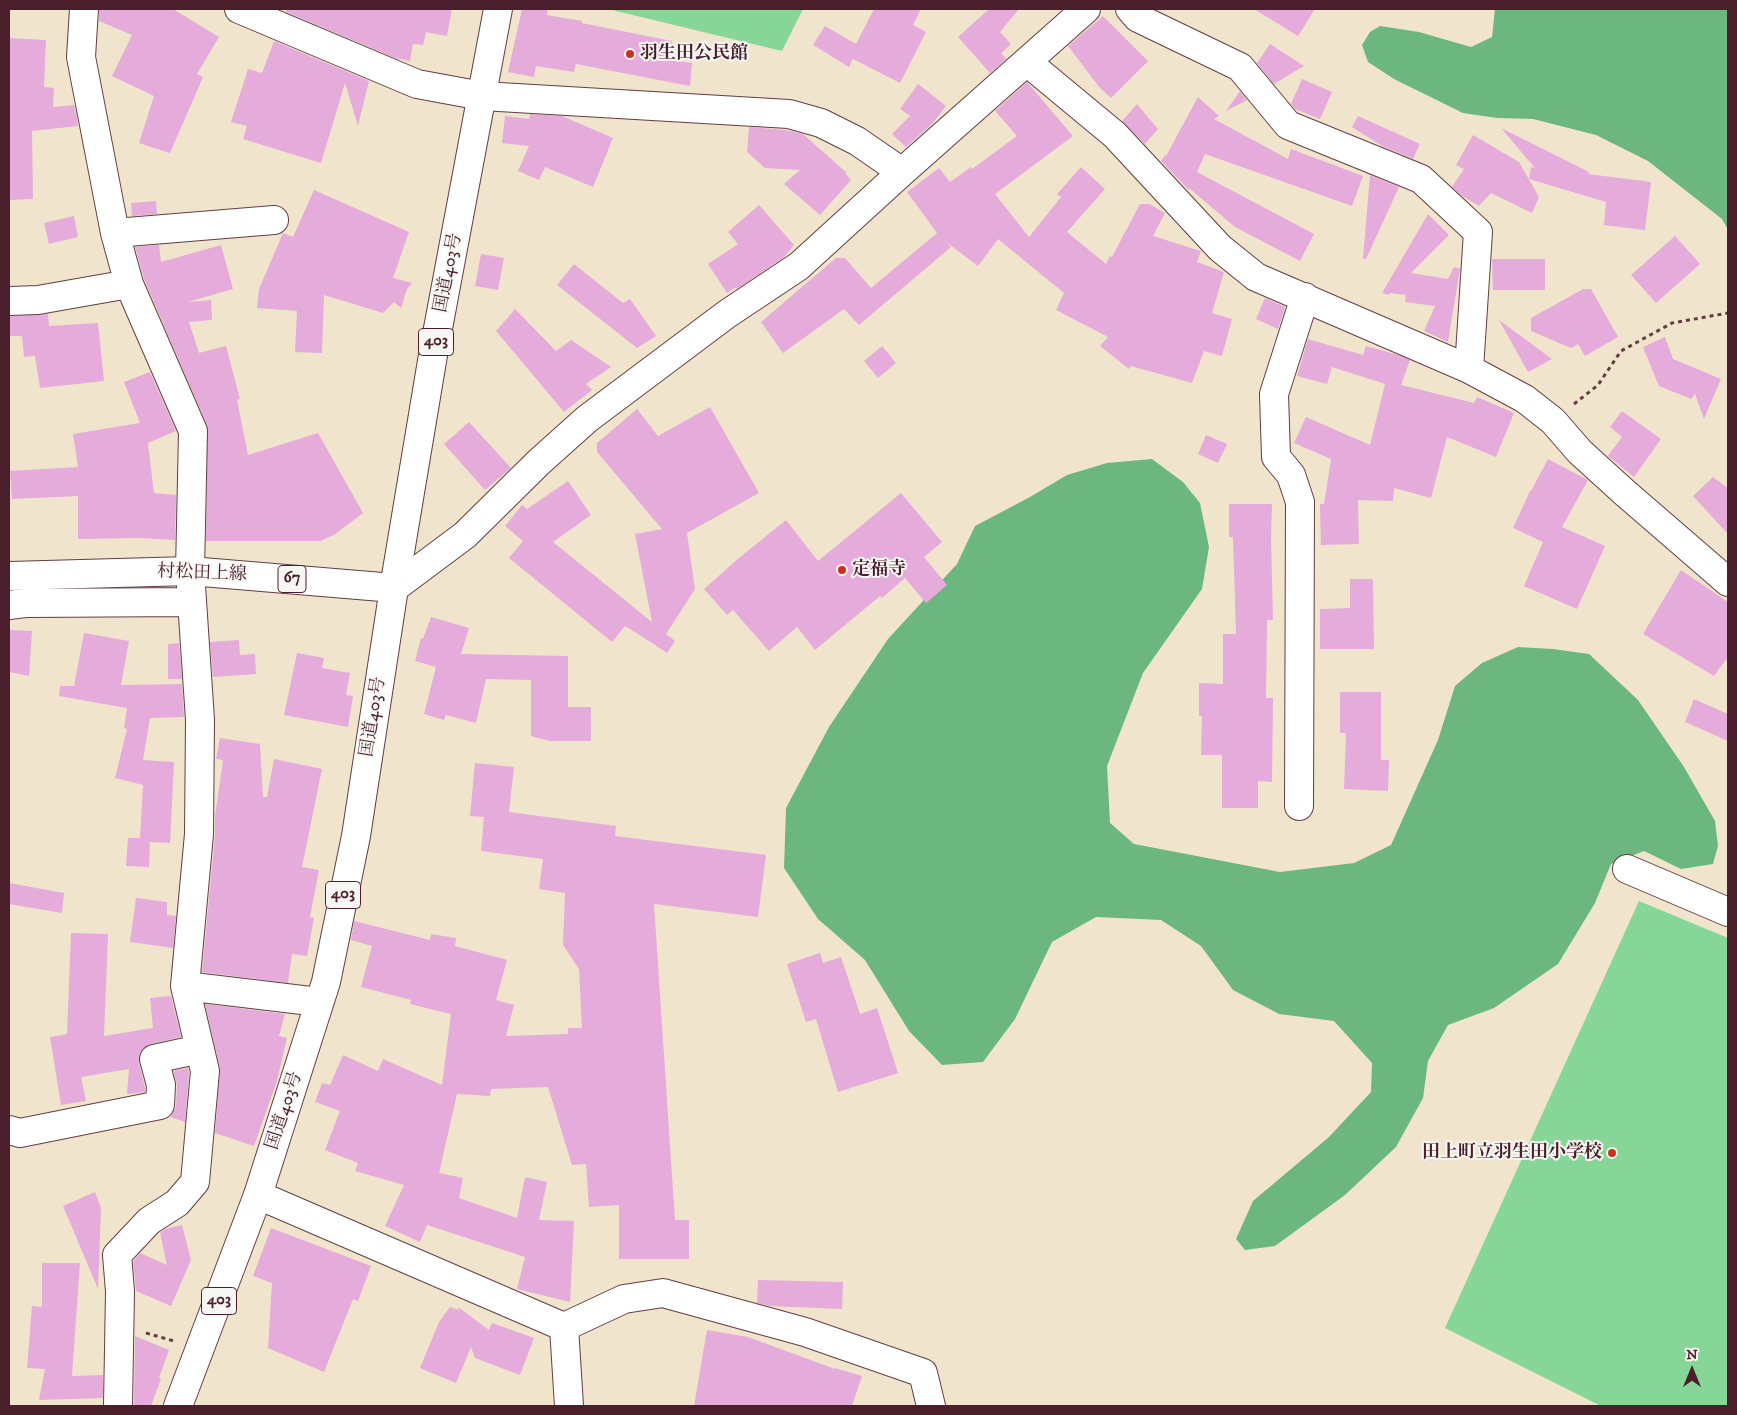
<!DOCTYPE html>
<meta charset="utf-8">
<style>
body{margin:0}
#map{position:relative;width:1737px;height:1415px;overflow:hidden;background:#f0e5cc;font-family:"IM FELL DW Pica",serif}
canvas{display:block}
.frame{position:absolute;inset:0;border:10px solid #4a1f2b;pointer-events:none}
.north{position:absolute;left:1667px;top:1345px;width:50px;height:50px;-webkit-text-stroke:4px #f6f6f2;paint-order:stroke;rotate:0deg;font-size:14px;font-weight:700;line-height:20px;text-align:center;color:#4a1f2b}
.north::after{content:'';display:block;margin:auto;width:18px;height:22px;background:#4a1f2b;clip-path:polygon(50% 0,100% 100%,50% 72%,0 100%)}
</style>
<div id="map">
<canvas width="1737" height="1415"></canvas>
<div class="frame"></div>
<div class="north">N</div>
</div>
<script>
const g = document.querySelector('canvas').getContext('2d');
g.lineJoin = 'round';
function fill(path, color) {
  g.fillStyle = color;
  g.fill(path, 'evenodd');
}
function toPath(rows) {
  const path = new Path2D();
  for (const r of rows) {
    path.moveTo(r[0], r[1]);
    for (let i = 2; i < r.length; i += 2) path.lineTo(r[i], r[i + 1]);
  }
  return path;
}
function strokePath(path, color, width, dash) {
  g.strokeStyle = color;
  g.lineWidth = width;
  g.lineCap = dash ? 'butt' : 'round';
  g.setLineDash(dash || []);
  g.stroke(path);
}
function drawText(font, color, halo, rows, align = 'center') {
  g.font = font + ' "IM FELL DW Pica","Noto Serif JP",serif';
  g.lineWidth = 4;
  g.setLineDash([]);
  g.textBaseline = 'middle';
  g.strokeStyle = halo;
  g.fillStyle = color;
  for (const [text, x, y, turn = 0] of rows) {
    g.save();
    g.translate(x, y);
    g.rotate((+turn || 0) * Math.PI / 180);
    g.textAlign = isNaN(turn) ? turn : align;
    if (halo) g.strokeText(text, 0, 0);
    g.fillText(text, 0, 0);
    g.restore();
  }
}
fill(toPath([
 [608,9,803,9,782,51],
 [1639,901,1728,938,1728,1406,1601,1406,1445,1328]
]), '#85d697');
fill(toPath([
 [1495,9,1728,9,1728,230,1722,219,1648,161,1596,135,1533,119,1497,118,1463,113,1394,79,1368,62,1362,45,1370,32,1380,26,1419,32,1471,47,1492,37],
 [1152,459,1183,482,1200,503,1209,547,1202,589,1143,673,1107,766,1110,823,1134,844,1280,872,1354,863,1391,845,1438,740,1455,686,1482,663,1518,647,1553,649,1589,654,1638,700,1684,767,1715,821,1718,846,1713,864,1681,869,1644,851,1611,864,1595,903,1558,964,1494,1008,1448,1025,1428,1061,1423,1098,1396,1147,1345,1195,1275,1246,1245,1250,1236,1239,1253,1201,1329,1137,1371,1092,1372,1063,1334,1021,1279,1014,1233,990,1201,946,1161,920,1096,917,1052,942,1015,1019,983,1062,942,1065,909,1031,865,960,818,919,784,868,786,808,829,727,888,639,957,564,975,526,1030,497,1067,475,1107,463]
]), '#6cb780');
fill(toPath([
 [99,9,173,9,219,37,197,74,203,77,170,153,139,143,154,96,112,76,132,35,99,21],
 [287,9,452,9,447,36,426,32,423,45,413,44,410,61,395,58,286,12],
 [522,9,548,9,547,15,582,21,582,23,672,41,669,60,692,63,690,86,576,64,574,72,536,66,534,77,508,72],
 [874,9,921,9,913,25,926,32,900,83,853,59,849,67,813,45,825,26,856,44],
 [989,9,1019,9,1000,32,1011,44,1001,53,1006,59,990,73,958,37],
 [1254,9,1315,9,1298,36],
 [1103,16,1148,61,1111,98,1100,88,1068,46],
 [9,38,46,40,44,87,54,88,53,107,74,105,77,118,78,126,32,131,33,199,9,200],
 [274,41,369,81,358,126,345,83,321,163,243,139,247,126,231,122,248,69,262,73],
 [1270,44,1304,66,1274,84,1257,63],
 [1302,79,1332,92,1320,119,1295,109,1291,104],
 [1027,82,1073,136,995,194,1029,237,1061,197,1057,194,1081,167,1105,189,1067,232,1106,264,1110,256,1112,257,1140,204,1149,204,1165,213,1153,236,1201,251,1197,262,1224,272,1212,313,1232,319,1222,356,1204,351,1192,383,1131,366,1129,369,1100,346,1108,337,1056,310,1064,293,998,239,978,266,946,242,951,247,859,325,844,309,783,353,761,322,836,258,845,258,871,288,937,233,907,192,939,168,950,182,971,167,972,169,1017,136,995,111],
 [918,84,946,106,932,124,906,147,892,134,910,116,900,109],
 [1240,91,1247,100,1226,111],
 [1198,97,1219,116,1214,119,1288,159,1291,149,1363,176,1352,206,1205,154,1197,172,1314,234,1300,261,1235,227,1189,188,1189,190,1161,161,1165,155,1166,156],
 [1137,104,1158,129,1145,144,1122,121],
 [530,114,562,116,613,138,593,187,545,167,539,180,518,171,529,146,502,143,505,116,529,119],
 [1358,116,1420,144,1413,159,1382,146,1352,127],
 [749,127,786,130,803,134,847,173,845,173,851,180,820,215,784,184,800,170,765,168,747,152],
 [1501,128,1589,172,1588,174,1651,182,1645,230,1604,225,1606,202,1529,179,1531,167,1535,168],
 [1473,135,1519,162,1539,197,1532,213,1491,193,1479,206,1462,196,1452,187,1464,169,1456,165],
 [1370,175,1399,187,1366,259,1363,259],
 [314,190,409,232,393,278,412,283,407,289,401,308,394,302,383,313,324,295,322,353,295,352,297,311,257,308,259,289,283,233,293,237],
 [156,201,157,214,132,216,131,203],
 [759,205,794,245,783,258,737,289,736,287,727,293,708,264,738,244,728,232],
 [1428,214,1449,235,1411,273,1448,279,1454,267,1460,269,1448,342,1424,331,1435,306,1405,302,1406,295,1390,293,1389,295,1382,293],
 [74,216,78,237,49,244,44,223],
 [1675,236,1700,264,1656,303,1631,275],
 [159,245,161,262,221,245,233,289,188,302,211,300,212,320,189,322,199,353,226,346,240,399,237,400,248,455,318,433,363,513,334,535,320,541,206,541,207,425,144,279,135,247],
 [481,254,504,258,498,290,475,286],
 [1492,259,1545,259,1545,290,1493,290],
 [574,264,623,303,630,299,656,336,637,348,557,285],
 [1583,289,1591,289,1618,337,1585,356,1578,344,1571,348,1531,331,1531,318],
 [1265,298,1285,307,1278,329,1256,319],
 [515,309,556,351,571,340,611,367,586,384,592,390,564,412,496,331],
 [48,314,49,326,98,323,104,381,40,388,35,356,24,357,22,336,9,336,9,316],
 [1499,320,1552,359,1528,372],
 [1665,337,1673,359,1721,379,1704,419,1695,394,1691,399,1659,386,1643,347],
 [1308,339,1363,355,1366,346,1398,355,1410,360,1401,385,1474,403,1477,397,1514,413,1496,457,1447,437,1431,498,1394,488,1393,501,1358,500,1359,544,1321,545,1320,504,1324,504,1331,459,1294,443,1306,417,1370,445,1385,384,1332,367,1327,384,1297,376],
 [882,346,896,363,878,378,864,361],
 [150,372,176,431,148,443,154,493,176,495,175,540,139,538,78,539,78,496,12,499,10,471,78,467,73,434,140,423,124,382],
 [710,407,759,493,687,533,695,589,666,634,675,641,667,653,658,647,657,648,657,646,625,626,612,642,509,558,523,541,505,526,522,505,527,509,568,481,591,515,553,542,652,622,635,534,662,529,597,452,597,443,637,409,658,436],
 [1622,411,1661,439,1634,477,1608,456,1622,437,1610,427],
 [469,422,511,468,485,490,444,444],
 [1206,435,1227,444,1218,463,1198,454],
 [1548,459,1588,480,1562,527,1605,546,1577,609,1524,586,1543,542,1513,528,1530,491,1531,491],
 [1713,477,1728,488,1728,534,1693,496],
 [901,493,942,542,924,557,947,585,926,603,905,578,882,598,880,596,815,650,797,627,769,651,733,610,727,615,704,589,739,558,786,520,818,561],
 [1229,504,1272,504,1271,537,1273,620,1267,620,1266,698,1273,698,1272,782,1258,781,1258,808,1222,808,1222,755,1201,755,1202,716,1199,716,1199,683,1223,684,1223,634,1236,634,1233,537,1229,537],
 [1681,570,1728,602,1728,657,1714,676,1643,634],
 [1350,579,1373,579,1374,649,1320,649,1320,609,1350,608],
 [431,617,469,628,461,654,568,656,568,707,591,707,591,741,550,741,531,736,531,680,486,679,476,723,446,715,444,720,424,714,436,667,415,661,421,638,423,639],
 [9,630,32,631,29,676,9,672],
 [84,633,129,641,121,685,182,684,184,717,150,718,143,760,174,762,170,843,150,842,149,867,126,866,128,838,140,838,143,785,115,778,127,729,124,728,127,708,59,696,60,686,74,686],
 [239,640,240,655,255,654,256,674,213,677,210,642],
 [179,643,182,679,168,679,168,644],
 [297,653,324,658,322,668,350,673,346,695,353,696,348,727,284,715],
 [1340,692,1381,692,1381,760,1389,760,1388,791,1344,789,1346,733,1340,733],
 [1694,699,1728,714,1728,741,1685,722],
 [220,738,260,744,263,797,267,797,274,759,322,769,302,867,319,870,310,917,314,918,307,956,292,954,288,983,202,972,215,835,215,816,223,760,216,759],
 [475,763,514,767,509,812,616,826,615,836,766,855,758,917,654,904,675,1220,689,1220,689,1259,619,1259,619,1205,589,1207,586,1164,572,1165,548,1087,491,1089,490,1096,457,1094,439,1173,463,1178,459,1198,517,1218,525,1177,547,1182,539,1220,574,1221,570,1302,517,1289,525,1257,427,1225,420,1242,385,1226,404,1185,355,1171,358,1163,325,1150,340,1111,315,1102,322,1083,330,1085,343,1055,378,1071,383,1059,442,1085,451,1014,410,1004,411,1000,361,987,372,946,351,940,354,921,430,940,431,934,456,938,455,946,507,960,496,1000,514,1005,506,1036,568,1034,568,1028,582,1028,579,969,563,945,565,893,539,889,543,859,481,851,484,817,470,816],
 [9,883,64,893,62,913,9,904],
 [136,898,167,902,167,915,176,916,173,948,130,942],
 [71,933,108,934,104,1036,153,1028,150,998,171,996,181,1037,151,1044,143,1048,139,1055,139,1063,145,1087,145,1092,127,1094,129,1069,81,1077,86,1101,61,1105,50,1037,67,1034],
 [820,953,823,963,841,957,860,1014,877,1008,898,1073,838,1092,816,1019,806,1022,787,964],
 [205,1004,285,1014,279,1036,287,1038,277,1081,254,1146,215,1133,220,1068],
 [188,1068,189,1072,185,1122,170,1117,174,1112,176,1106,177,1085,173,1071],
 [95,1192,101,1208,98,1289,63,1206],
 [182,1225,191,1260,171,1306,136,1291,133,1262,140,1253,167,1265,160,1233,165,1229],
 [271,1228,371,1266,358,1301,353,1299,324,1372,268,1348,272,1283,253,1276],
 [42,1263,80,1263,72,1376,103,1375,103,1398,39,1400,45,1369,27,1368,32,1306,42,1307],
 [758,1280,843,1282,842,1309,770,1306,757,1303],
 [450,1307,459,1310,458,1307,489,1330,492,1323,534,1338,520,1375,475,1358,471,1347,456,1383,420,1368,439,1322],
 [707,1330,748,1337,835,1369,835,1368,862,1376,852,1406,694,1406],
 [135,1336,169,1350,159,1378,161,1379,151,1406,134,1406]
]), '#e5abda');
const minor = toPath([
 [84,9,81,57,115,233,129,284,193,431,190,571,200,720,199,834,185,986,205,1071,195,1182,177,1203,149,1221,117,1255,120,1291,118,1406],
 [239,9,417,84,482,96,789,114,821,123,857,141,902,172],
 [1130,9,1138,18,1240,67,1288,125,1421,179,1478,232,1469,369],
 [1027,62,1115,135,1220,248,1256,277,1469,369,1525,399,1553,421,1580,452,1624,492,1728,582],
 [115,233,274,220],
 [9,301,38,300,129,284],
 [394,588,465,535,539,462,587,419,727,314,799,266,902,172,1086,9],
 [9,605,25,603,192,602],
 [1299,806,1300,502,1291,475,1276,457,1274,394,1305,297],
 [1627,869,1728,912],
 [185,986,319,1002],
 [9,1130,20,1133,160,1105,161,1085,154,1059,200,1049],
 [258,1195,564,1327,624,1299,663,1293,805,1332,923,1373,931,1406],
 [564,1327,569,1406]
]);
const major = toPath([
 [9,576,190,571,394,588]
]);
const highway = toPath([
 [178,1406,258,1195,326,982,356,836,394,588,433,355,498,9]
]);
strokePath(minor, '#633d43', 30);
strokePath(major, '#633d43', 30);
strokePath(highway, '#633d43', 30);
strokePath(toPath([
 [1574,404,1598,385,1621,351,1672,323,1728,313],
 [146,1333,174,1341]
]), '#633d43', 3, [4, 4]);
strokePath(minor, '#fff', 28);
strokePath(major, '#fff', 28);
strokePath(highway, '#fff', 28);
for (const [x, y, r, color] of [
 [630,54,5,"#c8321e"],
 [842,570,5,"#c8321e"],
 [1612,1153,5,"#c8321e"]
]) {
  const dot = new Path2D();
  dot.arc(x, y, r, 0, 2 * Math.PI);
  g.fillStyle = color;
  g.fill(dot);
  strokePath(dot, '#f6f6f2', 2);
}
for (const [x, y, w] of [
 [436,342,35],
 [292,579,28],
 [343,895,35],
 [219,1301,35]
]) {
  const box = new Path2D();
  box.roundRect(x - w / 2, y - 13.5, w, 27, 4);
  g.fillStyle = '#f6f6f2';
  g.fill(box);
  strokePath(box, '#4a1f2b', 1);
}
drawText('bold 16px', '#4a1f2b', null, [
 ["403",436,342],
 ["67",292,579],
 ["403",343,895],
 ["403",219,1301]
]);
drawText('bold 18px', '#4a1f2b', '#f6f6f2', [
 ["羽生田公民館",640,54],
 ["定福寺",852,570],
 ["田上町立羽生田小学校",1602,1153,"right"]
], 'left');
drawText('18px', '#4a1f2b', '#f6f6f2', [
 ["国道403号",449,273,-79],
 ["村松田上線",202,574,2],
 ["国道403号",374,717,-81],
 ["国道403号",285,1111,-72]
]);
</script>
